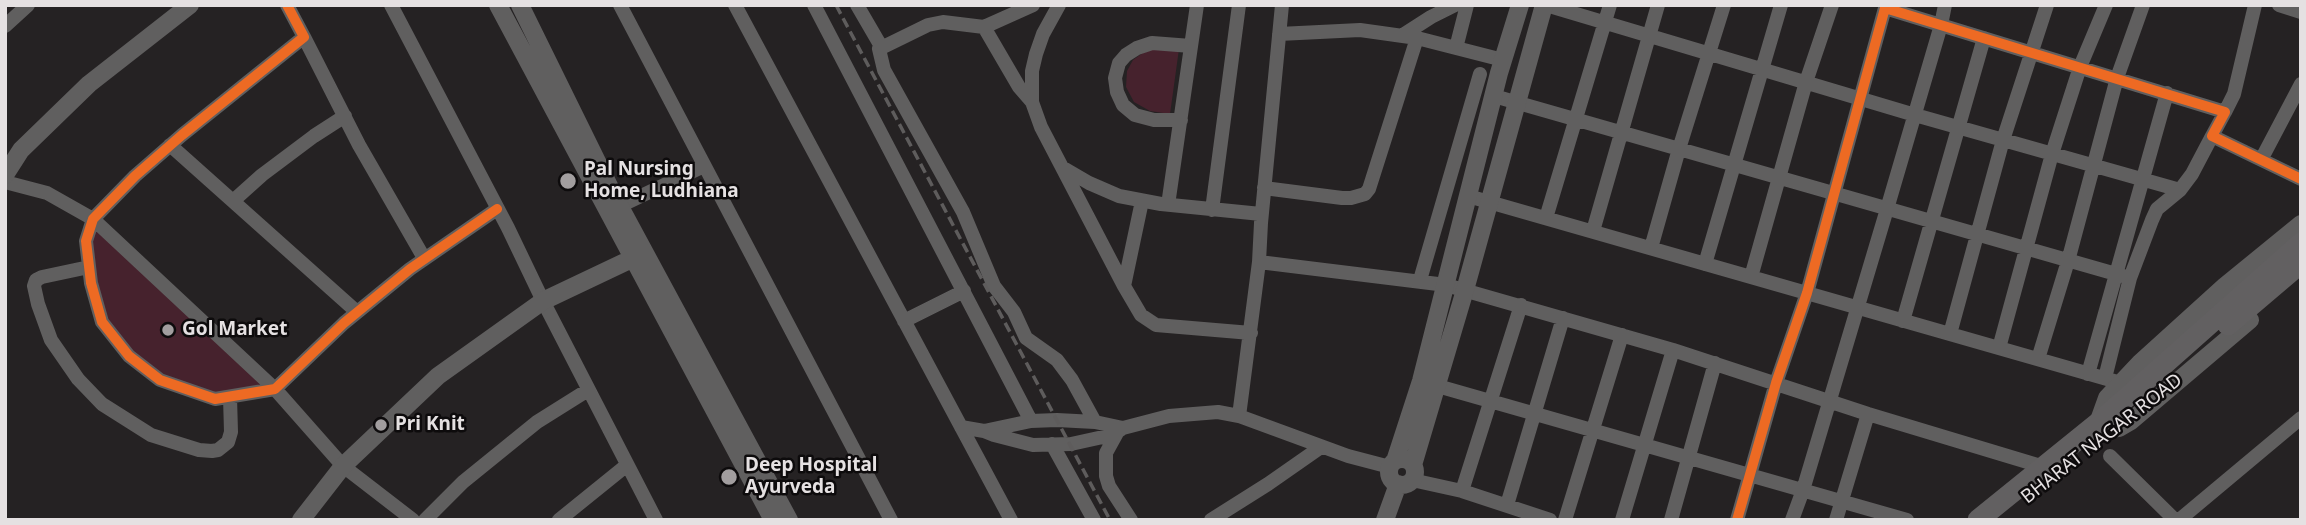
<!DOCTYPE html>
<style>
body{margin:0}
#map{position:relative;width:2306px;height:525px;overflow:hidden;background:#252223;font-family:"Noto Sans",sans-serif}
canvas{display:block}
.frame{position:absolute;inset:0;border:7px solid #e5e1e2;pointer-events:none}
</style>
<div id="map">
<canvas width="2306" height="525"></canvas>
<div class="frame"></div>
</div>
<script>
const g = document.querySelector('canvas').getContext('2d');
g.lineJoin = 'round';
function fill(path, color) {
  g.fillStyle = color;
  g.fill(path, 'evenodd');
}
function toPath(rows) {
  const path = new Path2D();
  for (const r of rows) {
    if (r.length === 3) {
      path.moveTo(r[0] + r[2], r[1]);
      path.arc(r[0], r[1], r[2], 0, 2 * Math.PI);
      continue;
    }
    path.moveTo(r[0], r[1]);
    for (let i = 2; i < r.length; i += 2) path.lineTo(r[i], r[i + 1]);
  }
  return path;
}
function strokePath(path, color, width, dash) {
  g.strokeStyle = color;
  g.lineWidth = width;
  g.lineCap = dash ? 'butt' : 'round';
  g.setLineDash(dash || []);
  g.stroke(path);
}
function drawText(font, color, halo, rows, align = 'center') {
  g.font = font + ' "Noto Sans",sans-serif';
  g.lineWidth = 5;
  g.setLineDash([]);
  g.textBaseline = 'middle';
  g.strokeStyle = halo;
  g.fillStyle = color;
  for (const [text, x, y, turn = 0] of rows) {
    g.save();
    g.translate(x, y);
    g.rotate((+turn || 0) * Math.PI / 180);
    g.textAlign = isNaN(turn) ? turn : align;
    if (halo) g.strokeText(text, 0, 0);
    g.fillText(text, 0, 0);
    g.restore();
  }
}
fill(toPath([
 [1161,47,1179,49,1170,114,1150,111,1134,102,1126,87,1127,71,1133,60,1144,52],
 [95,223,268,386,216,396,163,378,130,355,105,322,89,241]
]), '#46222d');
strokePath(toPath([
 [287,5,304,37,182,135,135,176,93,219,86,241,91,283,102,322,129,356,160,380,215,399,275,389,344,323,410,269,497,209],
 [391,5,508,228,543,301,656,520],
 [620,5,891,520],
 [735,5,1011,520],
 [814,5,1031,421],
 [857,5,882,48],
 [1033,5,984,27,943,22,928,25,879,49,884,70,963,212,994,286,1014,312,1026,338,1057,360,1072,380,1095,422],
 [1059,5,1043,34,1036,54,1032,71,1032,102,1041,127,1124,286,1141,315,1156,325,1251,333],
 [1546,5,1915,115,2180,190],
 [2279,5,2301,12],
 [5,26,28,5],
 [984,27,1019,87,1032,102],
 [1279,34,1360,30,1417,38,1503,60],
 [1403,35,1431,17,1455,5],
 [304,37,359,145,424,258],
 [1456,48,1467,5],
 [1494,96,2130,278],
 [2225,112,2234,94,2255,5],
 [1181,120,1154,120,1135,115,1123,105,1117,92,1115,78,1119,63,1126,55,1137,48,1152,43,1191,46],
 [170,145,357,312],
 [2262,158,2301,84],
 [1065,169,1089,183,1119,196,1161,204,1261,214],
 [5,182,47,193,93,219,275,389,343,466,413,520],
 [1264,188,1342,198,1351,198,1365,194,1369,189,1417,38],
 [1468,196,2121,383],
 [233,201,262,175,314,136,345,116],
 [1168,205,1197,5],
 [620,206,704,166],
 [1212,210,1239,5],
 [1546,218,1610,5],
 [1593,231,1658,5],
 [1651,248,1679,149,1724,5],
 [1259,262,1446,285,1673,350,1868,414,2044,467],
 [1705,264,1781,5],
 [89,267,42,277,36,280,34,286,38,304,51,340,78,379,102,404,151,435,199,450,212,451,218,450,228,442,231,432,230,397],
 [1751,277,1806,82,1832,5],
 [1420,280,1480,74],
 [1124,286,1142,201],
 [904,321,964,291],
 [1903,321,1984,38],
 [1950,334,2003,140,2047,5],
 [1999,348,2052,154,2080,67,2106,5],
 [2038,359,2068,261,2117,78,2143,5],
 [2088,374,2167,93],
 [2105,378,2130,278,2152,220,2157,209,2180,190,2192,174,2212,136],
 [1427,383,1907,520],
 [1239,416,1259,262,1261,223,1282,5],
 [961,427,984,431,994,435,1033,445,1071,444,1112,435,1123,428,1169,416,1218,412,1239,416,1348,456,1390,467],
 [984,431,1031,421,1057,420,1095,422,1123,428],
 [1117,433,1106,453,1106,476,1109,486,1131,520],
 [1052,444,1094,520],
 [2110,456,2175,520],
 [1412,480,1462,491,1550,520],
 [1462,491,1521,305],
 [1507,505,1563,318],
 [425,520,463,482,537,422,588,390],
 [559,520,627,465],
 [1211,520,1268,484,1321,447],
 [1565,520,1622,335],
 [1622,520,1673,350],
 [1671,520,1715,363],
 [1737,520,1776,383,1807,293,1885,8,2225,112,2212,136,2301,179],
 [1792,520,1803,490,1887,209,1941,25,1945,5],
 [1836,520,1868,414],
 [2179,520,2301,418]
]), '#605f5f', 14);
strokePath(toPath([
 [498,5,773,520],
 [520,5,612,192,789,520],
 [5,175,21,150,89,84,190,5],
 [2098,423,2107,398,2140,363,2225,286,2301,224],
 [2108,429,2119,428,2131,421,2250,320],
 [1402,472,13],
 [1395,461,1421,381,1499,73,1520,5],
 [1413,465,1465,290,1544,5],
 [301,520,343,466,438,376,543,301,642,254],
 [1385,520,1398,484]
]), '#605f5f', 18);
strokePath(toPath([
 [2228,325,2301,263],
 [1978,520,2098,423,2301,243]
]), '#626061', 21);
strokePath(toPath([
 [836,5,1110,520]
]), '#5e5c5c', 3.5, [10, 5]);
strokePath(toPath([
 [287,5,304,37,182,135,135,176,93,219,86,241,91,283,102,322,129,356,160,380,215,399,275,389,344,323,410,269,497,209],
 [1737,520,1776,383,1807,293,1885,8,2225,112,2212,136,2301,179]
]), '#ed6a23', 10);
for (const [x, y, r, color] of [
 [568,181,9,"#a29e9f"],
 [168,330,7,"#a29e9f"],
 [381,425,7,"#a29e9f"],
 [729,477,9,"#a29e9f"]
]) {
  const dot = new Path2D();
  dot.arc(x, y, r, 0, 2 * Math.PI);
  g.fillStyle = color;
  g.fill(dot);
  strokePath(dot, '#0d0b0c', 2.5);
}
drawText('bold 19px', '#e5e1e2', '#0d0b0c', [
 ["Pal Nursing",584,170],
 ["Home, Ludhiana",584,192],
 ["Gol Market",182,330],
 ["Pri Knit",395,425],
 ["Deep Hospital",745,466],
 ["Ayurveda",745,488]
], 'left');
drawText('19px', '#e5e1e2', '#0d0b0c', [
 ["BHARAT NAGAR ROAD",2102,439,-38]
]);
</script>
